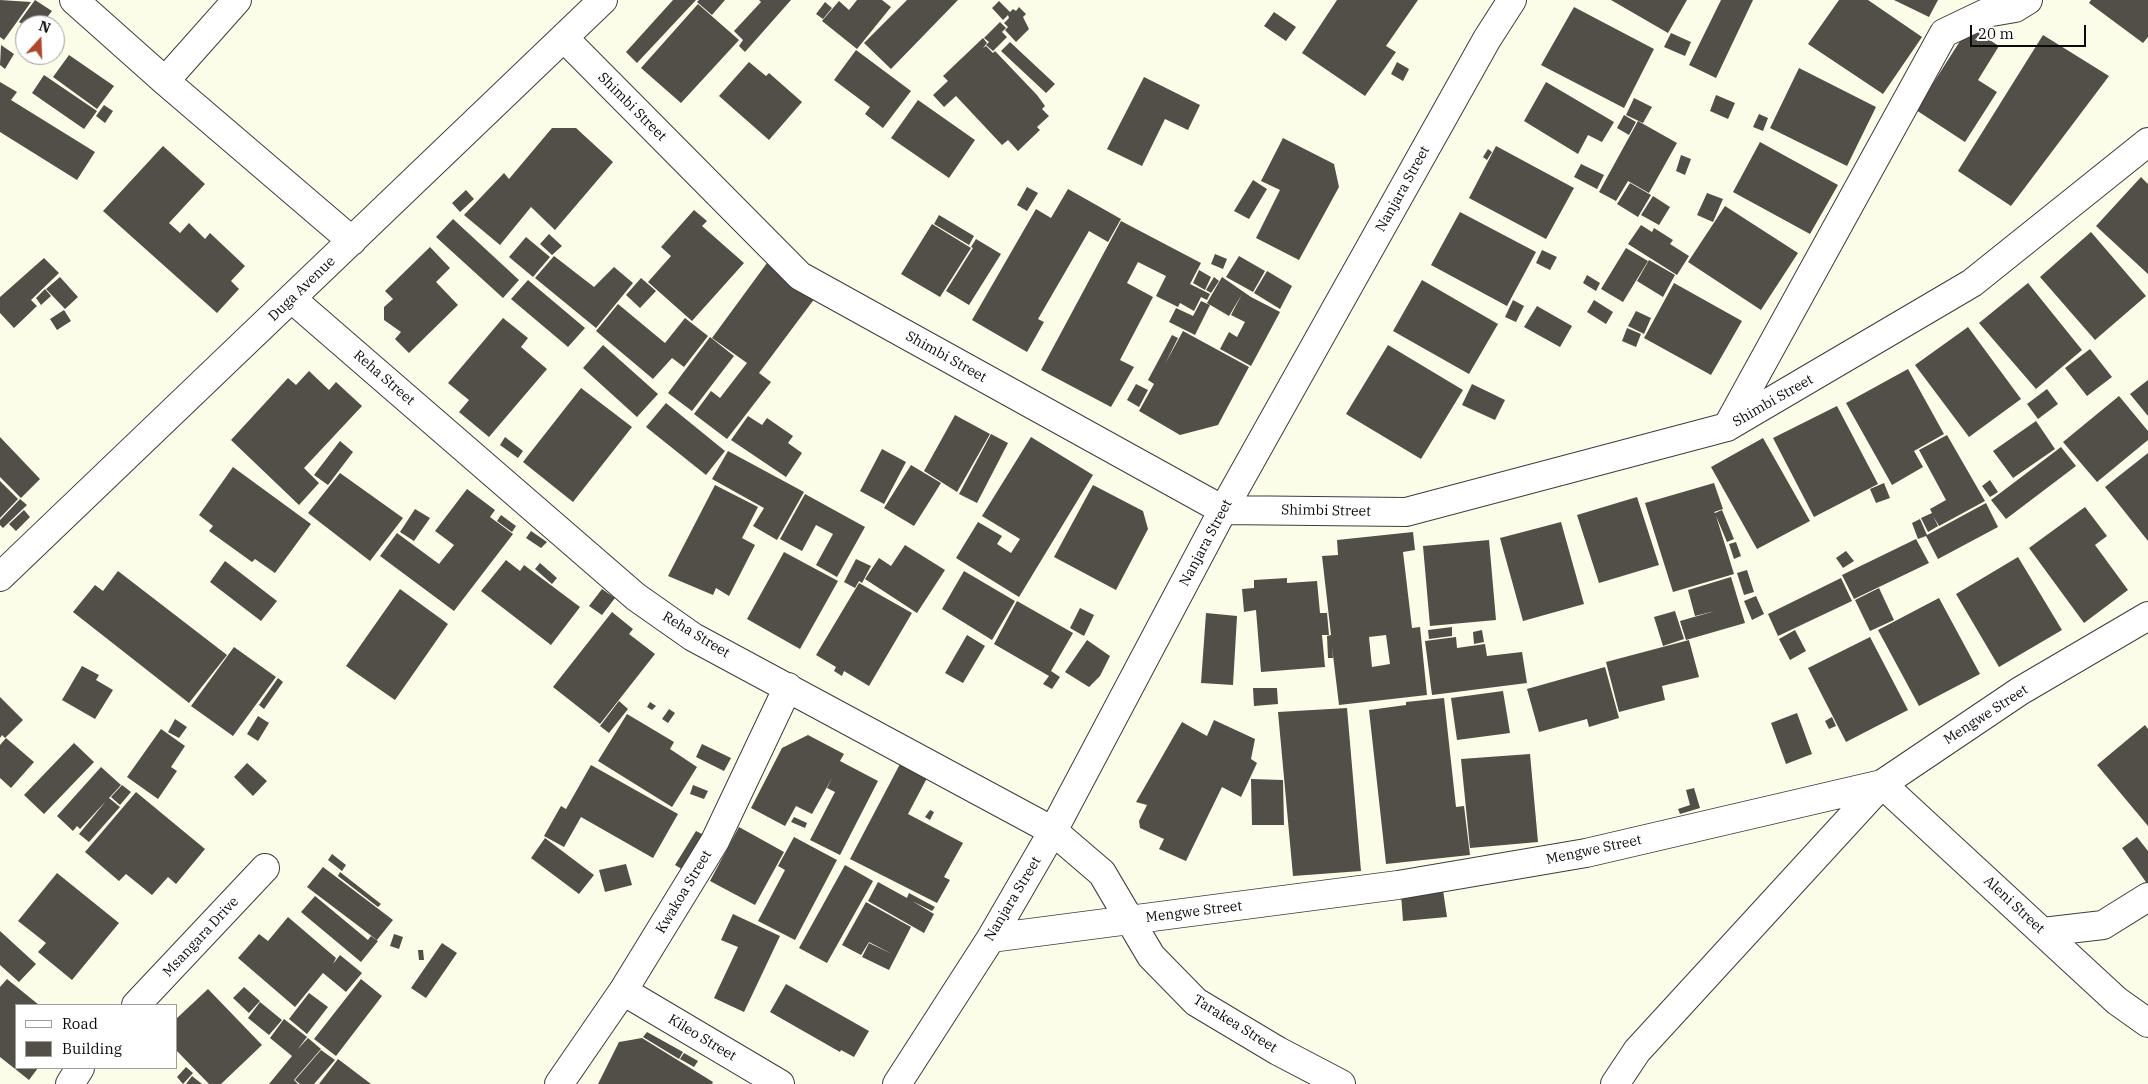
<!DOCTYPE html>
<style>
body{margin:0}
#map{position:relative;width:2148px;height:1084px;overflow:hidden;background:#fcfde9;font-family:"IBM Plex Serif",serif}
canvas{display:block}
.legend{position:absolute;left:15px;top:1004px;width:162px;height:65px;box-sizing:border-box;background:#fff;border:1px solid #9d9d9d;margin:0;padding:6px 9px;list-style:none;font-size:15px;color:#0a0a0a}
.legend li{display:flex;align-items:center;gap:10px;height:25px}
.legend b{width:25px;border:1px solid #9d9d9d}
.north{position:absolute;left:15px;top:15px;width:50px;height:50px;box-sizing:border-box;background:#fff;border:1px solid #9d9d9d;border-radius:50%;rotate:20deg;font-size:14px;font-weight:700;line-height:20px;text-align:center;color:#0a0a0a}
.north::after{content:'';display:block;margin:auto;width:18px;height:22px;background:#af472e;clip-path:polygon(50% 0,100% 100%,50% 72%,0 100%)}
.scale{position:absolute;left:1970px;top:25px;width:116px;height:22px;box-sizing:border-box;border:2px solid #0a0a0a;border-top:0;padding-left:6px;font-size:15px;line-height:18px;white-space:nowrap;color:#0a0a0a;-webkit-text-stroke:4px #fff;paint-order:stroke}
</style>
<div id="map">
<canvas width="2148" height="1084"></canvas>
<ul class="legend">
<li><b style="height:6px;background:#fff"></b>Road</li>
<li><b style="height:14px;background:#524e48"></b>Building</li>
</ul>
<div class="north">N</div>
<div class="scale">20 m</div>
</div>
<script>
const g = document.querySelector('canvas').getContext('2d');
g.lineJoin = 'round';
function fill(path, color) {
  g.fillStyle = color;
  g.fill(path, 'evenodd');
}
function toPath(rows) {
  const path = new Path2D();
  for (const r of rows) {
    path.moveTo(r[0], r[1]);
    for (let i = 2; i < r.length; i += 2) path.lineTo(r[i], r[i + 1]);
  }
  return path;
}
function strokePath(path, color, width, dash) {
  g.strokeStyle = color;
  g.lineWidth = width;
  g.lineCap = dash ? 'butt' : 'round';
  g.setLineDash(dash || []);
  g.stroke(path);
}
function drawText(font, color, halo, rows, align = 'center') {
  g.font = font + ' "IBM Plex Serif",serif';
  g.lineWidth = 5;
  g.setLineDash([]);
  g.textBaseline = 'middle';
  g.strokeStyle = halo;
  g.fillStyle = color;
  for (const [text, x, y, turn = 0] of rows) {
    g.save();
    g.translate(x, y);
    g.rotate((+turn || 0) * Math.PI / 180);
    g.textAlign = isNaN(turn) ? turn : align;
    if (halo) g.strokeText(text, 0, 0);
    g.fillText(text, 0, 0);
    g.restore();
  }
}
fill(toPath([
 [0,0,31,2,4,40,0,37],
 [35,0,52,11,41,25,24,25,19,22],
 [673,0,696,0,637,63,626,52],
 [699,0,725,0,712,15,697,2],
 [759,0,791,0,745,52,739,46,743,40,734,31,761,2],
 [857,0,882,0,891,7,857,49,822,21,839,1,849,10],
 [907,0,958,0,891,69,864,43],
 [1337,0,1418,0,1386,46,1396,52,1365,96,1302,53],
 [1611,0,1687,0,1668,33],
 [1721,0,1753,0,1716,78,1689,65],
 [1839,0,1868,0,1922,37,1883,94,1808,44],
 [1894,0,1938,0,1929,17],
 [2091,0,2148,0,2148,37,2143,43,2089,3],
 [999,1,1010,12,1013,9,1016,11,1019,7,1026,14,1023,17,1029,29,1016,42,1005,30,1008,27,1004,23,1009,18,1008,15,1003,20,992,8],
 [825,2,832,8,823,19,816,14],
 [698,4,739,40,681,103,641,68],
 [1574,7,1654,49,1624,108,1541,65],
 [1274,12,1296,27,1286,41,1264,26],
 [1000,22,1006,28,1002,32,1007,37,993,51,986,45,989,42,984,38],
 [1969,27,1999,46,1978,80,1997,92,1965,142,1916,110],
 [1671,33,1691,42,1685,56,1664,47],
 [2043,35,2109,76,2011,206,1958,171],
 [983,38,987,43,983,48,986,46,993,53,995,51,1037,95,1045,106,1042,109,1049,116,1037,127,1040,130,1018,151,1008,140,1002,145,956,96,944,107,933,95,948,81,943,76],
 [1010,42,1055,84,1046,93,1001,51],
 [1,45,14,54,5,69,0,65],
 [856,50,911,91,883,128,865,114,870,107,834,80],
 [69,55,114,86,97,109,53,77],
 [749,62,766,76,769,73,802,102,769,140,719,96],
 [1397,62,1409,69,1403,81,1391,74],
 [1799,68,1876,107,1847,166,1770,128],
 [44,75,97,111,84,129,32,93],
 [1144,77,1200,105,1188,130,1165,119,1142,166,1107,149],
 [0,82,17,92,11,100,95,152,77,180,0,132],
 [1546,82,1614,122,1602,142,1588,135,1578,154,1524,121],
 [1716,95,1735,103,1728,119,1710,111],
 [1634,98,1652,107,1643,123,1626,115],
 [918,100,975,140,949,178,891,138],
 [104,105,113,111,105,123,96,116],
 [1759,114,1768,118,1763,131,1753,127],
 [1624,115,1636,122,1629,135,1617,128],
 [1638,121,1677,143,1649,193,1628,181,1616,201,1599,192],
 [552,128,576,128,613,162,555,230,531,207,500,245,464,215,504,173,509,179],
 [1283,138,1334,164,1339,187,1299,260,1256,238,1280,190,1261,181],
 [1760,142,1838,185,1810,234,1733,192],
 [163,146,205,184,169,223,180,233,189,223,205,239,210,233,245,266,231,281,239,289,217,313,103,211],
 [1496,146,1574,188,1546,239,1469,198],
 [1488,149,1492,152,1487,160,1483,157],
 [1681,155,1691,159,1685,175,1676,171],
 [1581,164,1604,175,1597,189,1574,177],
 [2141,177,2148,184,2148,274,2096,226],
 [1253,180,1267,189,1249,219,1234,211],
 [1630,183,1651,195,1638,217,1617,204],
 [1027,187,1038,193,1027,211,1017,205],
 [1068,189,1121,219,1108,242,1089,231,1038,319,1044,322,1027,352,972,320,1036,209,1051,218],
 [466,190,474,199,460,212,452,203],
 [1707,193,1723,199,1713,222,1697,215],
 [1653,196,1670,207,1659,225,1641,215],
 [1725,206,1798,253,1761,310,1688,262],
 [694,210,707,221,702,226,744,263,692,321,648,282,671,256,661,247],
 [1460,212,1536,252,1507,306,1431,265],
 [939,215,974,236,969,245,934,224],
 [453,219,519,280,503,298,436,237],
 [1121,221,1201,263,1190,284,1210,294,1207,300,1201,297,1194,311,1180,303,1178,307,1156,296,1166,276,1138,262,1127,283,1153,297,1120,360,1134,367,1111,407,1041,370],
 [932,224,971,248,940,297,901,274],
 [1641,225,1652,232,1654,228,1673,240,1670,244,1689,256,1677,275,1628,244],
 [2091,232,2146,296,2095,340,2040,277],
 [549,234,562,246,552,255,540,244],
 [526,237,550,257,533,277,509,257],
 [976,239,1001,254,969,305,946,291,973,248,971,247],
 [430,247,450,268,436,282,458,305,409,353,395,339,401,332,384,320,384,307,393,299,385,291],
 [1626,248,1648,261,1623,302,1601,289],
 [1542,250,1557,257,1550,270,1536,263],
 [1215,254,1227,259,1223,269,1211,264],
 [554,256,594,287,614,267,633,283,596,328,535,278],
 [1239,256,1265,271,1253,292,1226,277],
 [44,258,59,273,31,300,37,306,14,328,0,313,0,297],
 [1649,260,1675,275,1663,297,1637,281],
 [767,263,815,298,759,373,771,382,727,439,694,414,711,391,720,398,747,363,712,338],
 [1199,270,1211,277,1205,290,1193,283],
 [1267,271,1292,286,1280,309,1254,293],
 [1587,275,1600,283,1596,291,1583,283],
 [60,277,78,297,65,309,46,289],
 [1214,277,1219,281,1211,293,1206,290],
 [1222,277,1251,297,1280,312,1251,366,1220,349,1229,332,1237,337,1245,322,1231,315,1242,294,1229,316,1207,303],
 [641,278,656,291,640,308,626,295],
 [528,280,585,328,568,347,511,299],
 [1422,280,1498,324,1469,374,1393,331],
 [1674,283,1742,321,1711,375,1644,338],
 [2028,283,2082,350,2036,389,1979,323],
 [45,289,51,296,41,305,36,298],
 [1513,300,1524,306,1516,322,1505,317],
 [1594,300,1613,312,1606,324,1587,312],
 [1201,301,1210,305,1195,335,1169,322,1176,308,1193,316],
 [618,304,665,343,685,318,708,336,684,367,672,358,653,379,596,331],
 [1537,306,1572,326,1560,347,1524,327],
 [64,310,71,321,57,330,50,319],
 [1636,311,1651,318,1644,334,1628,326],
 [503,318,528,338,521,347,547,369,489,437,459,412,469,400,448,383],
 [1968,327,2021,399,1969,437,1915,365],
 [1627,328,1641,334,1636,347,1622,341],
 [1183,331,1249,367,1218,425,1180,435,1139,411,1154,384,1148,380,1172,335,1178,338,1165,364],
 [710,337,734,356,692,411,668,393],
 [603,345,658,394,637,417,583,368],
 [1388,345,1463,390,1421,459,1346,414],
 [2090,349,2112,377,2087,396,2065,368],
 [1908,369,1944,434,1914,451,1923,467,1892,485,1846,403],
 [309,371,329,390,336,382,362,406,304,468,319,483,299,505,231,440,288,378,296,385],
 [2148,380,2148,416,2130,394],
 [1136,384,1148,390,1139,407,1127,400],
 [1472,384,1505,400,1495,420,1462,405],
 [581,388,632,427,573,502,523,462],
 [2047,389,2058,404,2038,419,2027,404],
 [2119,396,2148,431,2148,440,2097,482,2063,442],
 [666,403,725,451,706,475,646,427],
 [1837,406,1878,484,1814,517,1773,438],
 [955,415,990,434,957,492,924,471],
 [748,416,762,425,767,418,793,436,788,443,802,453,786,477,731,440],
 [2036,421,2055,449,2013,478,1993,451],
 [991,434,1008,443,977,503,959,494],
 [1947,435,1985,501,1939,526,1933,516,1938,526,1928,532,1921,518,1932,513,1930,509,1946,500,1919,450],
 [0,437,40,479,21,498,0,477],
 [505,437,523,451,518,458,500,445],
 [1031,437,1093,475,1019,597,956,558,978,522,1002,536,997,544,1011,553,1020,539,982,516],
 [1763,438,1810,521,1757,549,1711,467],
 [340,441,353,452,328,485,314,475],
 [2061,447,2076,466,2006,519,1991,500],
 [882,449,906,462,884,504,860,491],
 [728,451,804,492,777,540,753,526,764,508,712,479],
 [2148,453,2148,541,2105,487],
 [911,465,941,483,914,526,884,508],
 [233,467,311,524,275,573,255,559,252,562,209,531,213,526,199,515],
 [340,473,403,518,370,561,308,513],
 [1990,480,1998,492,1990,497,1982,486],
 [0,481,18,499,0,518],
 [1714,483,1723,509,1714,512,1715,513,1722,510,1734,539,1727,542,1716,516,1734,574,1673,592,1645,503],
 [1884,483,1890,498,1876,503,1870,489],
 [715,485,758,507,742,538,755,545,729,596,716,588,713,595,668,576],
 [1093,485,1143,511,1148,529,1116,590,1054,557],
 [467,489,495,510,490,517,513,534,454,611,380,556,397,533,439,564,454,545,435,531],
 [805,494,865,527,837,577,816,565,833,534,816,525,802,551,780,539],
 [1637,497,1659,565,1599,583,1577,515],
 [20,499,27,505,3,528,0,525,0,520],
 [1986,503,1998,527,1938,559,1926,536,1918,539,1912,523,1920,519,1927,535],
 [2085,507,2107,536,2095,545,2128,590,2084,623,2029,548],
 [415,509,430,518,414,541,400,532],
 [24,510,30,517,16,531,9,524],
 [501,515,516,526,512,532,497,521],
 [1561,522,1584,604,1523,621,1500,538],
 [531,531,547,542,541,548,526,538],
 [1413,532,1415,550,1403,552,1412,628,1420,627,1427,695,1339,705,1332,647,1333,658,1328,658,1327,636,1331,635,1322,556,1338,555,1337,540],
 [1386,635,1390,664,1372,667,1369,637],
 [1916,539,1929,563,1854,599,1842,575],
 [1489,540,1496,620,1430,626,1423,546],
 [1736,542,1741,556,1734,559,1729,544],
 [905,545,945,570,917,613,865,579,879,558,891,566],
 [1846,551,1854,561,1843,568,1836,558],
 [784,552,838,581,800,649,747,619],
 [2018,557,2062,630,1999,667,1956,594],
 [856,559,871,566,862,583,859,581,855,588,844,582],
 [506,560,520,571,524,565,580,607,551,645,481,591],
 [225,561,277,601,261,621,210,582],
 [540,563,557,578,552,584,535,569],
 [1747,570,1754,592,1744,595,1737,573],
 [118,571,227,655,189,703,73,612,95,585,103,591],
 [964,571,1015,601,992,640,942,609],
 [1731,577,1745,623,1686,640,1680,621,1715,611,1695,616,1688,590],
 [1287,578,1287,583,1317,581,1320,613,1327,613,1329,635,1322,635,1325,667,1261,672,1256,610,1244,612,1242,589,1254,588,1254,580],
 [1841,578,1852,601,1778,636,1768,614],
 [859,583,912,613,869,686,844,671,842,676,834,671,836,667,816,655],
 [1879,588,1894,620,1870,631,1855,600],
 [400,589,448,624,395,700,346,666],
 [602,589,615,598,602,615,589,606],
 [1756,596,1764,614,1752,620,1744,601],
 [1939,598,1980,674,1919,706,1878,630],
 [1017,601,1073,633,1051,671,1060,677,1052,689,1043,684,1049,676,994,644],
 [1080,608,1094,615,1084,636,1070,628],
 [1675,611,1684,639,1663,646,1654,617],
 [612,612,633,629,629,634,655,654,600,724,553,687],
 [1206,613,1237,616,1233,685,1201,683],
 [1452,627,1452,636,1429,639,1428,630],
 [1482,630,1484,642,1474,644,1473,632],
 [1795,630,1806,651,1790,660,1779,639],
 [967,635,985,646,963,683,945,673],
 [1456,637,1457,648,1485,644,1487,656,1522,652,1527,683,1432,695,1425,641],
 [1870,637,1908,710,1846,742,1808,668],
 [1087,640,1110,656,1100,676,1089,687,1065,672],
 [1689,640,1699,677,1662,686,1665,700,1619,712,1606,662],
 [234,647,276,677,233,736,191,706],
 [82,666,99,675,96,680,113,690,95,719,62,700],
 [1605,667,1619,718,1589,727,1587,719,1539,732,1527,689],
 [278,678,283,682,264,709,259,705],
 [1253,688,1277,688,1278,704,1254,706],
 [1503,691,1510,733,1457,740,1451,698],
 [0,697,23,720,5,738,2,735,0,738],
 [1444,698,1456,807,1464,806,1470,855,1386,864,1369,710,1406,705,1406,702],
 [619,701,628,709,609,733,600,726],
 [650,702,656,706,652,710,647,707],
 [1347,708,1361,871,1293,876,1278,712],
 [669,709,675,713,668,723,662,719],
 [1797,713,1812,754,1786,764,1771,723],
 [627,714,674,742,670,749,697,767,672,807,598,761],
 [258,716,269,723,258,741,247,734],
 [1832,717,1836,726,1829,729,1825,721],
 [175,719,187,727,179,738,168,732],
 [1214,720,1255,739,1251,759,1257,763,1241,797,1222,787,1186,861,1159,849,1164,839,1140,828,1139,821,1147,805,1136,802,1182,722,1207,736],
 [2145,725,2148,729,2148,826,2097,765],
 [161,729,185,746,171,767,177,771,158,799,127,777],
 [808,735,844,754,840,761,878,781,840,855,810,840,835,792,827,788,832,778,812,814,796,806,785,826,751,808,782,748],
 [6,738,34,762,11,788,0,778,0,745],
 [74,743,94,762,44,814,24,795],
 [702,744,731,758,724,771,696,757],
 [1530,754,1538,842,1470,848,1461,759],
 [247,763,267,781,253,796,234,777],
 [900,764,927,778,908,814,963,843,944,877,950,880,937,903,850,859],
 [591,765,678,814,653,858,581,817,564,847,544,836,561,806,566,809],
 [101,767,121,785,109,798,120,807,89,842,79,834,106,801,80,829,77,826,73,831,57,816],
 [1251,779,1283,780,1284,825,1252,825],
 [122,785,131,792,120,805,111,797],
 [693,785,708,791,704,799,690,794],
 [1694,788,1700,808,1680,814,1678,809,1690,805,1686,790],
 [136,792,205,849,176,884,168,877,152,895,126,874,119,881,85,852],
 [930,810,934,812,930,820,925,817],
 [794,817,807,823,805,828,791,822],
 [739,827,784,852,755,905,710,881],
 [696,831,706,836,703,842,696,838,704,843,687,872,675,865],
 [794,837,837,860,795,940,758,921,785,870,778,866],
 [2137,837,2148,851,2148,885,2122,848],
 [545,838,594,875,579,894,531,858],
 [332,854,346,865,342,871,328,860],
 [626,864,632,885,605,892,599,870],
 [845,865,873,881,827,963,799,948],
 [323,867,393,920,377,940,307,887],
 [340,872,381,904,378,907,338,876],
 [57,873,119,923,72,980,38,952,46,943,18,921],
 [878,882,907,898,909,893,935,907,932,911,912,901,934,914,924,933,868,901],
 [1443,890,1447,917,1403,921,1401,894],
 [315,896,368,940,371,936,378,941,361,962,301,912],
 [866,902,911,927,889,970,862,957,869,943,892,954,869,942,861,955,842,945],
 [733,914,780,936,744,1012,714,998,738,947,721,940],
 [288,917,336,958,333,964,340,955,362,973,346,992,323,973,295,1007,238,958,259,934,268,941],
 [0,931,36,964,19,982,0,965],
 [394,934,403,937,399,949,390,946],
 [442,943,457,953,426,998,411,988],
 [418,950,423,950,424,960,419,960],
 [7,979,39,1005,16,1005,16,1068,38,1068,29,1080,0,1057,0,987],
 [361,979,382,996,336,1056,314,1039],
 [786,984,869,1031,854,1057,841,1050,840,1052,770,1012],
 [244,987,260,1001,249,1013,233,998],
 [208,989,262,1045,221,1084,209,1084,176,1050,176,1019],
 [309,993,328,1007,307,1034,289,1019],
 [260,1002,282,1020,269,1035,248,1018],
 [284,1019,307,1037,297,1050,308,1038,321,1049,294,1080,298,1084,269,1084,292,1056,270,1038],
 [647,1032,683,1052,679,1059,643,1037],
 [642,1038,713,1082,712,1084,598,1084,619,1042],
 [321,1050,335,1060,314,1084,300,1084,295,1080],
 [684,1053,698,1061,694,1067,680,1059],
 [338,1059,371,1084,319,1084],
 [186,1067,193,1073,183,1084,177,1077],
 [192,1076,202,1084,186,1084]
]), '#524e48');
const minor = toPath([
 [74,0,165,81,352,241],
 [564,38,800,276,1223,510,1406,512,1727,427,1972,283,2148,142],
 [165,81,237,0],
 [292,299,636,597,693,637,1053,831,1102,873,1151,956,1196,1002,1278,1051,1341,1084],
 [1727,427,1944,33,1986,13,2015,8,2028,0],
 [0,577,603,0],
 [2043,932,2103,925,2148,897],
 [991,938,1398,885,1586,853,1882,784,2020,691,2148,616],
 [623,991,780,1084],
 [136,1005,265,868],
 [70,1084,80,1068],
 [559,1084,623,991,715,841,788,687],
 [897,1084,991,938,1053,831,1223,510,1487,39,1512,0],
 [1615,1084,1637,1051,1882,784,2117,1001,2148,1023]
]);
strokePath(minor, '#3d3d3d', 30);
strokePath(minor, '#fff', 28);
drawText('14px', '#0a0a0a', '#fff', [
 ["Shimbi Street",632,107,45],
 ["Nanjara Street",1403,189,-61],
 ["Duga Avenue",302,289,-44],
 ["Shimbi Street",946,357,29],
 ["Reha Street",384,378,41],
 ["Shimbi Street",1773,401,-30],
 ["Shimbi Street",1326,511,1],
 ["Nanjara Street",1206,543,-62],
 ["Reha Street",696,635,31],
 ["Mengwe Street",1986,715,-33],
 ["Mengwe Street",1594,850,-12],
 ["Kwakoa Street",684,892,-59],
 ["Nanjara Street",1013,899,-59],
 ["Aleni Street",2014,905,43],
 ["Mengwe Street",1194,912,-7],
 ["Msangara Drive",201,937,-47],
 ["Tarakea Street",1235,1024,32],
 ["Kileo Street",702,1038,31]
]);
</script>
